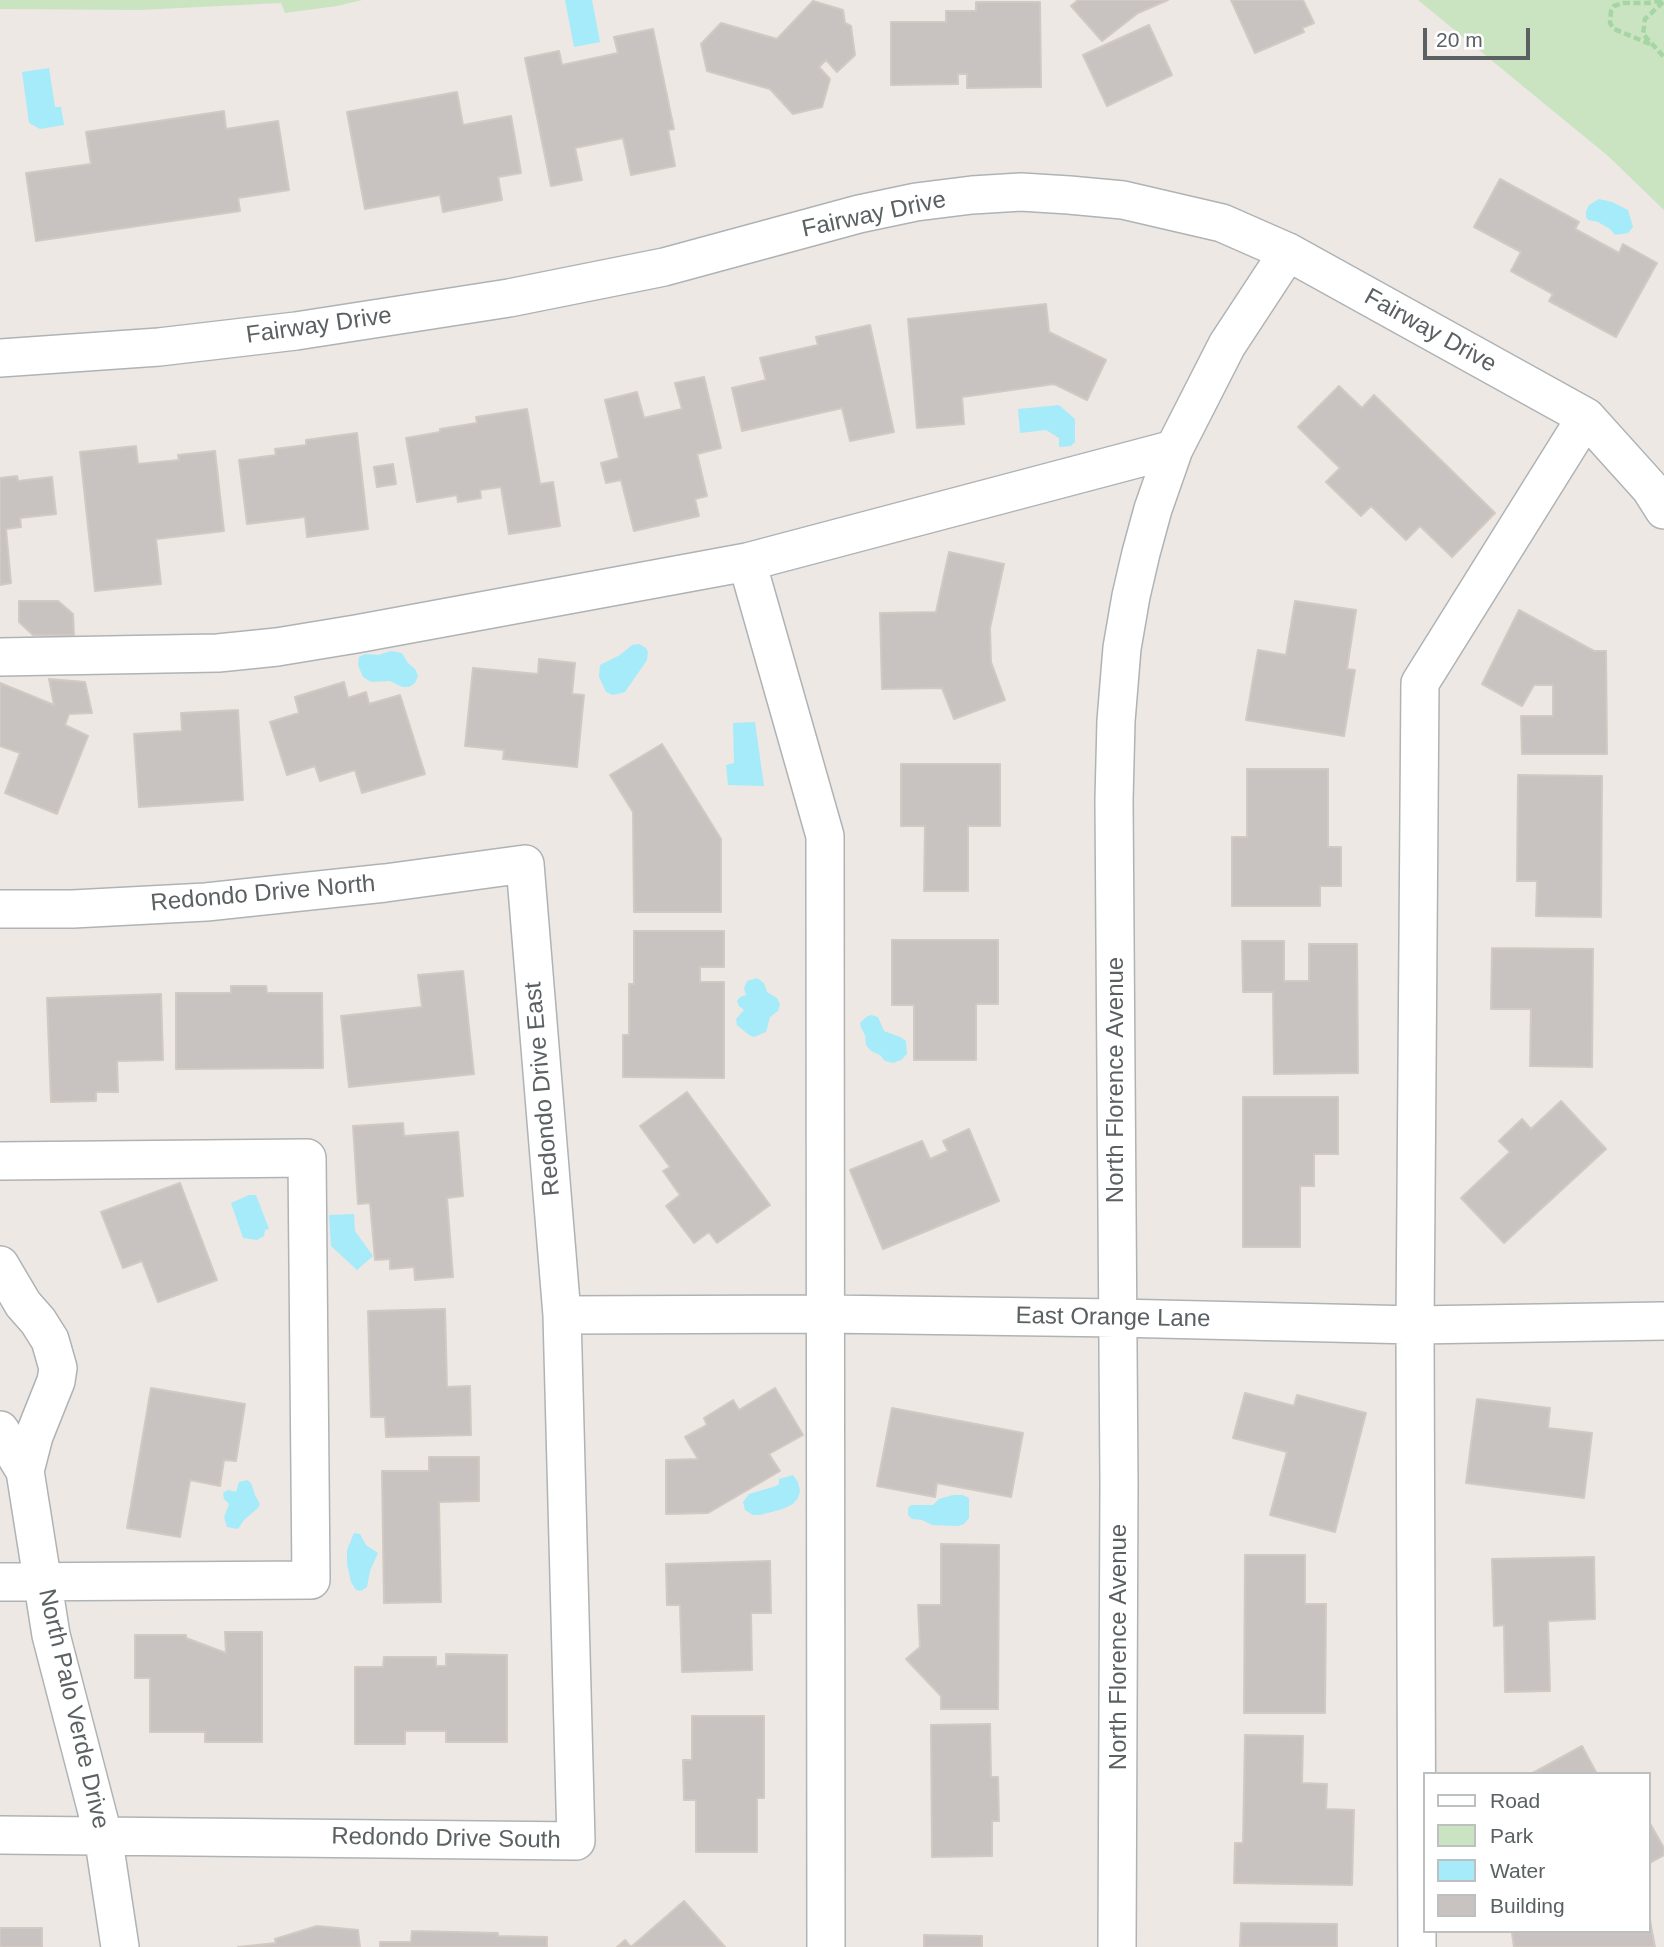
<!DOCTYPE html>
<style>
body{margin:0}
#map{position:relative;width:1664px;height:1947px;overflow:hidden;background:#ede8e3;font-family:Helvetica,sans-serif}
canvas{display:block}
.legend{position:absolute;left:1423px;top:1772px;width:228px;height:161px;box-sizing:border-box;background:#fff;border:2px solid #bdc0c1;margin:0;padding:9px 12px;list-style:none;font-size:21px;color:#5b6163}
.legend li{display:flex;align-items:center;gap:14px;height:35px}
.legend b{width:35px;border:2px solid #bdc0c1}
.scale{position:absolute;left:1423px;top:28px;width:107px;height:32px;box-sizing:border-box;border:4px solid #5b6163;border-top:0;padding-left:9px;font-size:21px;line-height:24px;white-space:nowrap;color:#5b6163;-webkit-text-stroke:5px #fff;paint-order:stroke}
</style>
<div id="map">
<canvas width="1664" height="1947"></canvas>
<ul class="legend">
<li><b style="height:9px;background:#fff"></b>Road</li>
<li><b style="height:19px;background:#cae4c1"></b>Park</li>
<li><b style="height:19px;background:#a6ebfa"></b>Water</li>
<li><b style="height:19px;background:#c8c3c0"></b>Building</li>
</ul>
<div class="scale">20 m</div>
</div>
<script>
const g = document.querySelector('canvas').getContext('2d');
g.lineJoin = 'round';
function fill(path, color) {
  g.fillStyle = color;
  g.fill(path, 'evenodd');
}
function toPath(rows) {
  const path = new Path2D();
  for (const r of rows) {
    path.moveTo(r[0], r[1]);
    for (let i = 2; i < r.length; i += 2) path.lineTo(r[i], r[i + 1]);
  }
  return path;
}
function strokePath(path, color, width, dash) {
  g.strokeStyle = color;
  g.lineWidth = width;
  g.lineCap = dash ? 'butt' : 'round';
  g.setLineDash(dash || []);
  g.stroke(path);
}
function drawText(font, color, halo, rows, align = 'center') {
  g.font = font + ' Helvetica,sans-serif';
  g.lineWidth = 5;
  g.setLineDash([]);
  g.textBaseline = 'middle';
  g.strokeStyle = halo;
  g.fillStyle = color;
  for (const [text, x, y, turn = 0] of rows) {
    g.save();
    g.translate(x, y);
    g.rotate((+turn || 0) * Math.PI / 180);
    g.textAlign = isNaN(turn) ? turn : align;
    if (halo) g.strokeText(text, 0, 0);
    g.fillText(text, 0, 0);
    g.restore();
  }
}
fill(toPath([
 [0,0,362,0,337,6,285,13,281,3,140,10,0,9],
 [1418,0,1664,0,1664,210,1608,156]
]), '#cae4c1');
fill(toPath([
 [565,0,592,0,600,42,574,47],
 [49,68,55,107,61,107,64,125,40,129,29,123,22,72],
 [1599,199,1612,202,1628,210,1633,227,1628,233,1615,235,1610,229,1598,222,1588,220,1586,217,1586,211,1589,205],
 [1059,405,1075,419,1075,442,1071,446,1059,447,1059,438,1046,430,1020,433,1018,409],
 [639,644,646,648,648,652,647,660,643,666,625,692,613,695,606,692,599,677,600,665,620,655,632,645],
 [391,651,402,653,408,663,415,669,418,676,415,683,409,687,402,687,390,681,371,682,363,677,358,665,359,657,365,654,378,655],
 [755,722,764,786,728,785,726,765,734,763,733,723],
 [757,978,764,983,767,992,777,998,780,1004,778,1011,770,1017,766,1032,754,1037,749,1035,737,1025,736,1019,744,1010,739,1006,737,1001,740,997,746,995,744,988,747,981],
 [871,1015,878,1017,884,1031,900,1037,906,1041,907,1054,901,1060,893,1063,885,1061,880,1055,871,1051,866,1045,865,1035,861,1028,860,1023,866,1017],
 [249,1195,256,1195,269,1229,265,1230,264,1236,257,1240,243,1238,231,1203],
 [354,1214,355,1231,373,1256,357,1270,331,1246,329,1215],
 [793,1475,798,1482,800,1491,798,1498,793,1504,783,1509,760,1515,753,1515,745,1510,743,1502,749,1494,776,1486,779,1484,779,1479],
 [247,1480,251,1483,255,1495,260,1504,258,1508,244,1520,238,1529,227,1527,224,1517,229,1504,224,1499,223,1493,228,1490,236,1492,239,1482],
 [953,1495,963,1495,969,1498,969,1518,964,1524,958,1526,932,1525,922,1520,912,1519,908,1515,908,1508,911,1505,933,1505,939,1499],
 [354,1533,360,1534,366,1545,378,1553,370,1571,367,1587,361,1591,356,1590,351,1582,347,1564,347,1550]
]), '#a6ebfa');
const building = toPath([
 [1078,0,1168,0,1138,13,1102,41,1071,6,1078,0],
 [1231,0,1303,0,1314,23,1302,28,1304,32,1255,53,1231,0],
 [813,1,843,10,845,23,851,26,855,55,837,72,826,60,819,67,830,79,822,107,793,114,770,89,707,71,701,44,721,23,777,39,813,1],
 [976,2,1040,2,1041,87,967,88,967,74,958,74,958,84,891,85,891,22,946,22,946,11,976,11,976,2],
 [1149,25,1172,75,1107,106,1083,55,1149,25],
 [653,29,674,129,668,130,675,166,631,175,623,138,575,148,582,180,551,186,525,58,559,51,562,65,618,53,614,37,653,29],
 [457,92,463,125,511,116,521,173,498,177,502,200,443,212,440,195,365,209,347,112,457,92],
 [224,111,226,129,278,121,289,190,238,198,240,211,36,241,26,173,91,164,86,132,224,111],
 [1500,179,1579,222,1575,229,1619,253,1623,244,1657,263,1616,337,1549,301,1553,294,1511,271,1521,252,1474,227,1500,179],
 [1046,304,1049,332,1106,360,1087,400,1054,384,962,397,964,424,917,428,908,319,1046,304],
 [870,325,894,432,850,441,842,408,742,431,732,388,766,380,760,358,818,345,816,337,870,325],
 [704,377,721,448,697,454,707,496,695,499,699,516,634,531,621,480,606,483,601,463,619,458,605,400,637,392,644,418,682,409,675,383,704,377],
 [1339,386,1362,408,1374,395,1495,513,1452,557,1420,526,1406,540,1371,506,1361,516,1326,482,1340,468,1298,427,1339,386],
 [527,409,540,484,553,482,560,526,509,534,501,487,480,490,481,498,458,502,457,495,417,502,406,438,440,432,440,429,477,423,476,417,527,409],
 [357,433,368,529,307,537,305,517,247,524,239,460,276,455,275,449,306,445,306,440,357,433],
 [136,446,138,464,179,460,178,455,215,451,224,531,156,539,161,584,95,591,80,452,136,446],
 [393,464,396,484,377,487,374,467,393,464],
 [17,476,18,481,52,477,56,514,20,518,21,527,6,529,11,583,0,585,0,478,17,476],
 [949,552,1004,564,990,628,991,662,1005,700,954,719,942,688,882,689,880,613,936,612,949,552],
 [19,601,58,601,73,614,74,635,33,635,19,622,19,601],
 [1295,601,1356,610,1347,669,1355,670,1344,736,1246,720,1258,650,1286,655,1295,601],
 [1519,610,1594,651,1606,651,1607,754,1522,754,1521,716,1553,716,1553,685,1534,685,1522,706,1482,684,1519,610],
 [539,659,575,663,572,694,584,695,577,767,503,759,504,750,465,746,473,668,538,674,539,659],
 [49,679,85,682,92,713,69,714,65,725,88,736,57,814,5,793,20,753,0,746,0,683,54,705,49,679],
 [344,682,348,698,366,692,369,704,400,695,425,774,362,793,355,770,320,781,315,766,287,775,270,722,299,713,295,697,344,682],
 [238,710,243,800,139,807,134,734,182,731,181,713,238,710],
 [662,744,721,839,721,912,634,912,633,812,610,775,662,744],
 [901,764,1000,764,1000,826,968,826,968,891,924,891,925,826,901,826,901,764],
 [1247,769,1328,769,1328,847,1341,847,1341,886,1320,886,1320,906,1232,906,1232,837,1247,837,1247,769],
 [1518,775,1602,776,1601,917,1536,916,1537,881,1517,881,1518,775],
 [634,931,724,931,724,967,700,967,700,982,724,982,724,1078,623,1077,623,1035,629,1035,629,984,634,984,634,931],
 [892,940,998,940,998,1004,976,1004,976,1060,914,1060,914,1005,892,1005,892,940],
 [1242,941,1284,941,1284,981,1309,981,1309,944,1357,944,1358,1073,1274,1074,1273,992,1243,992,1242,941],
 [1492,948,1593,949,1592,1067,1530,1066,1531,1009,1491,1009,1492,948],
 [463,971,474,1074,349,1087,341,1016,422,1007,418,975,463,971],
 [231,986,266,986,267,993,322,993,323,1068,176,1069,176,993,231,993,231,986],
 [161,994,163,1060,117,1061,118,1092,96,1092,96,1101,51,1102,47,998,161,994],
 [687,1092,770,1205,717,1243,709,1232,694,1243,666,1206,680,1195,663,1171,670,1167,640,1126,687,1092],
 [1243,1097,1338,1097,1338,1154,1314,1154,1314,1186,1300,1186,1300,1247,1243,1247,1243,1097],
 [1561,1101,1606,1149,1504,1243,1461,1198,1510,1152,1499,1141,1522,1119,1531,1129,1561,1101],
 [403,1123,404,1136,458,1132,463,1196,447,1198,453,1277,415,1280,414,1267,390,1269,390,1259,375,1260,370,1203,358,1204,353,1126,403,1123],
 [969,1129,999,1201,883,1249,850,1170,922,1141,930,1159,948,1151,943,1141,969,1129],
 [180,1183,217,1280,158,1302,142,1261,123,1268,101,1212,180,1183],
 [445,1309,447,1387,470,1386,471,1435,386,1437,385,1417,371,1417,368,1311,445,1309],
 [151,1388,245,1404,236,1461,224,1460,220,1486,190,1480,180,1537,127,1528,151,1388],
 [775,1388,803,1435,769,1454,780,1471,708,1513,666,1514,666,1460,698,1459,685,1437,707,1425,704,1418,733,1400,739,1410,775,1388],
 [1245,1393,1294,1406,1297,1395,1366,1413,1335,1532,1270,1515,1287,1452,1233,1438,1245,1393],
 [1477,1399,1550,1408,1548,1428,1592,1433,1584,1498,1466,1483,1477,1399],
 [892,1408,1023,1433,1011,1497,937,1483,935,1497,877,1486,892,1408],
 [429,1457,479,1457,479,1501,439,1502,441,1602,384,1603,382,1471,429,1471,429,1457],
 [941,1544,999,1545,998,1709,941,1709,941,1696,906,1659,920,1647,918,1605,941,1605,941,1544],
 [1245,1555,1305,1555,1305,1604,1326,1604,1325,1713,1244,1713,1245,1555],
 [1594,1557,1595,1619,1548,1621,1550,1691,1505,1692,1504,1625,1494,1626,1492,1559,1594,1557],
 [770,1561,771,1613,751,1613,752,1670,682,1672,680,1605,667,1605,666,1564,770,1561],
 [225,1632,262,1632,262,1742,205,1742,205,1732,150,1732,150,1678,135,1678,135,1635,186,1635,186,1638,226,1653,225,1632],
 [446,1654,507,1655,507,1742,446,1742,446,1731,405,1731,405,1744,355,1744,355,1667,383,1667,384,1657,436,1657,436,1666,446,1666,446,1654],
 [692,1716,764,1716,764,1798,757,1798,757,1852,696,1852,696,1800,684,1800,683,1760,692,1760,692,1716],
 [990,1724,991,1777,998,1777,999,1821,992,1821,992,1856,932,1857,931,1725,990,1724],
 [1245,1735,1303,1736,1302,1783,1327,1784,1326,1809,1354,1810,1352,1885,1234,1883,1235,1843,1243,1843,1245,1735],
 [1582,1746,1597,1774,1531,1774,1582,1746],
 [1648,1820,1664,1848,1664,1855,1648,1864,1648,1820],
 [684,1901,725,1947,617,1947,625,1940,631,1947,684,1901],
 [1648,1910,1655,1947,1514,1947,1512,1933,1520,1931,1648,1931,1648,1910],
 [1241,1923,1337,1924,1337,1947,1240,1947,1241,1923],
 [317,1926,358,1930,360,1947,238,1947,276,1943,275,1939,317,1926],
 [0,1928,42,1928,42,1947,0,1947,0,1928],
 [412,1931,498,1933,498,1936,547,1937,547,1947,380,1947,380,1942,411,1942,412,1931],
 [924,1935,982,1936,982,1947,924,1947,924,1935]
]);
fill(building, '#c8c3c0');
strokePath(building, '#d2c9c2', 2);
const minor = toPath([
 [0,358,159,347,296,331,509,298,664,267,859,214,916,202,972,195,1021,192,1069,195,1123,200,1222,223,1288,252,1586,417,1650,488,1664,510],
 [747,562,825,836,826,1947],
 [0,657,218,653,277,647,356,634,747,562,1174,449],
 [0,909,73,909,206,902,385,883,525,864,562,1315,576,1841,0,1835],
 [0,1161,307,1158,311,1580,0,1582],
 [0,1265,23,1304,38,1321,50,1340,58,1368,56,1381,34,1436,25,1471,0,1430],
 [562,1315,826,1314,1117,1318,1415,1325,1664,1321],
 [25,1471,51,1635,103,1835,120,1947],
 [1117,1947,1119,1483,1114,800,1116,721,1122,648,1131,596,1141,553,1153,509,1174,449,1227,345,1288,252],
 [1417,1947,1415,1325,1420,683,1586,417]
]);
strokePath(minor, '#afb3b5', 40);
strokePath(toPath([
 [1663,2,1645,19,1643,34,1664,57],
 [1650,44,1614,29,1610,23,1611,11,1614,6,1623,3,1648,3,1664,0]
]), '#a5d5a5', 4.5, [7, 3.5]);
strokePath(minor, '#fff', 37);
drawText('24px', '#5b6163', '#fff', [
 ["Fairway Drive",874,215,-12],
 ["Fairway Drive",319,326,-8],
 ["Fairway Drive",1430,331,29],
 ["Redondo Drive North",263,894,-5],
 ["North Florence Avenue",1116,1080,-90],
 ["Redondo Drive East",543,1089,-95],
 ["East Orange Lane",1113,1318,1],
 ["North Florence Avenue",1119,1647,-90],
 ["North Palo Verde Drive",73,1709,77],
 ["Redondo Drive South",446,1839,1]
]);
</script>
